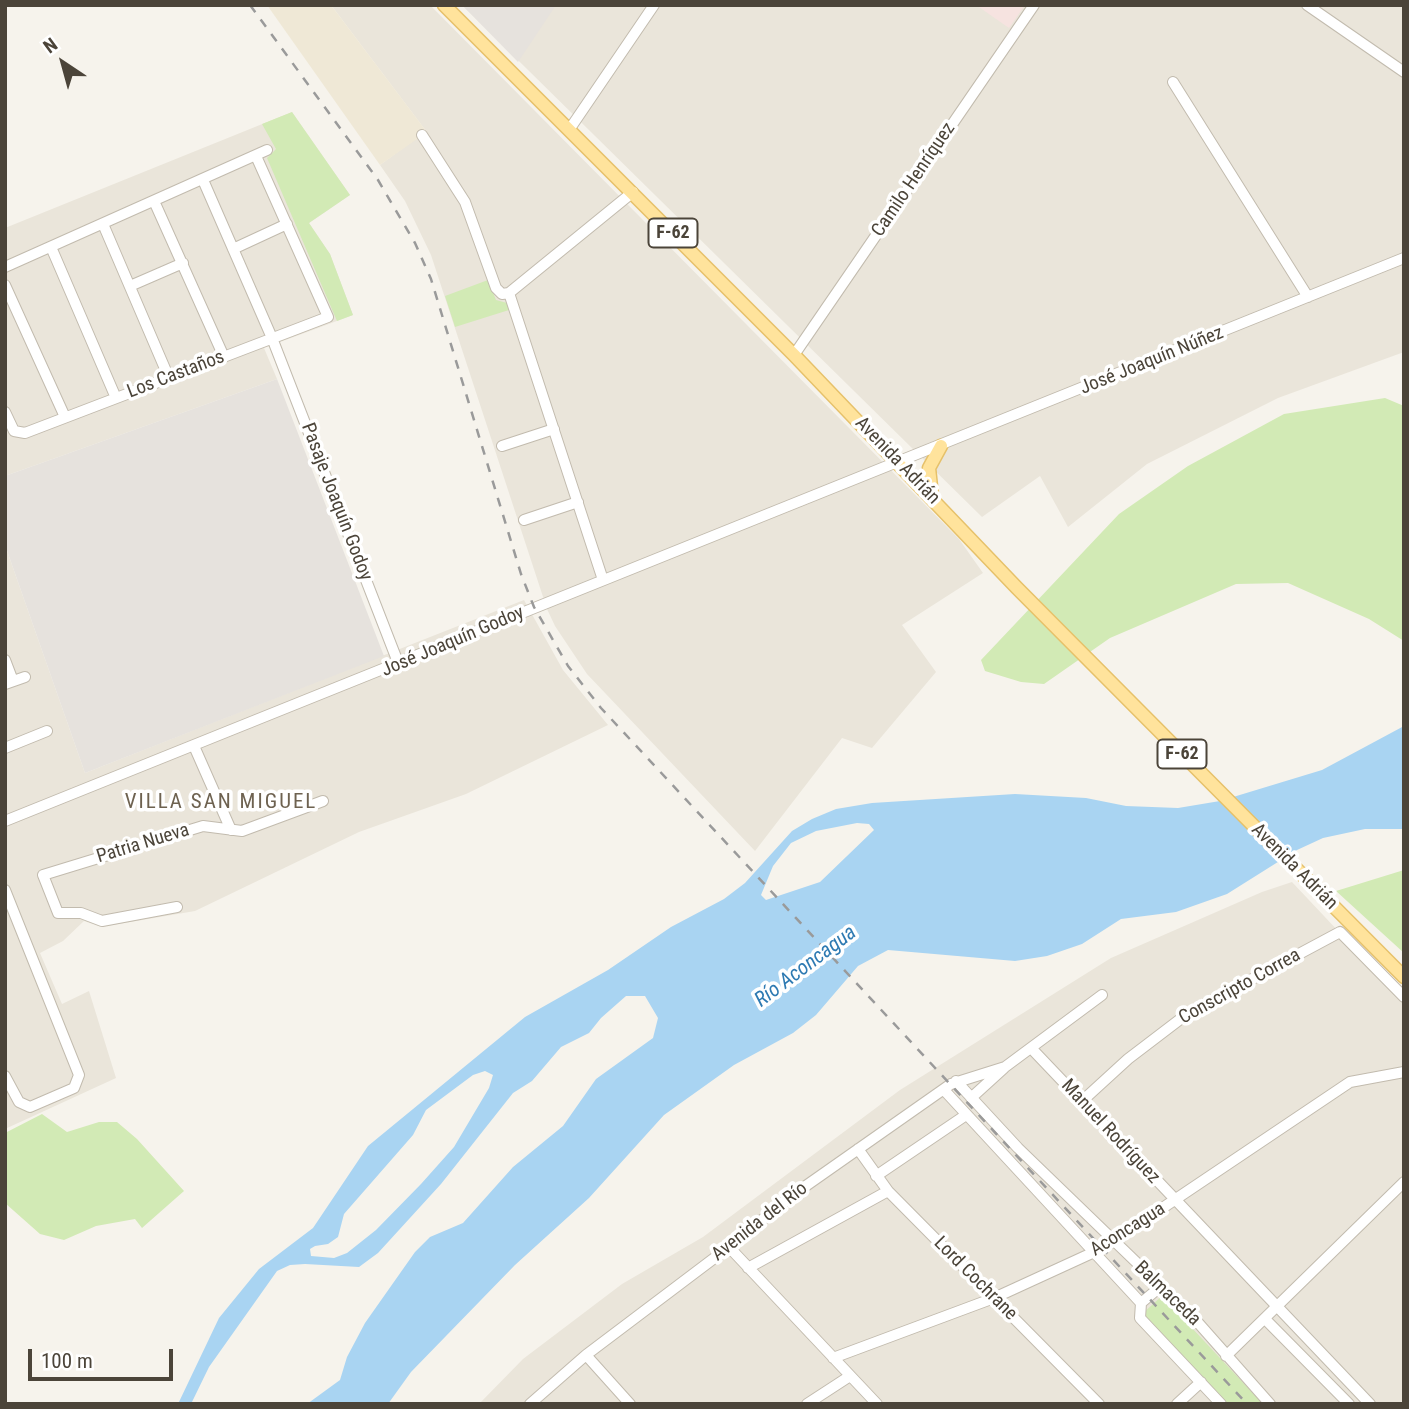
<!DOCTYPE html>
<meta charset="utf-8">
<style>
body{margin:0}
#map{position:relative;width:1409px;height:1409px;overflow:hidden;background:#f6f3ec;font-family:"Roboto Condensed",sans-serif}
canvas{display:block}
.frame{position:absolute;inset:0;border:7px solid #4b4439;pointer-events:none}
.north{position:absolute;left:28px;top:28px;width:70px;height:70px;-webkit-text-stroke:5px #fff;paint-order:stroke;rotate:324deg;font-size:19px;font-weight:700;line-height:28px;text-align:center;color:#4b4439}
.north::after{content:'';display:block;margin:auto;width:24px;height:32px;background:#4b4439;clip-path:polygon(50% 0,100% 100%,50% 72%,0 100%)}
.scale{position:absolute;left:28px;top:1349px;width:145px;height:32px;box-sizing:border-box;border:4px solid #4b4439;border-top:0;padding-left:9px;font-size:21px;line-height:24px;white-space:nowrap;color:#4b4439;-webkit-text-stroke:5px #fff;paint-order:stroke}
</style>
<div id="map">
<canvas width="1409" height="1409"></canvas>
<div class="frame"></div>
<div class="north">N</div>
<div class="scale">100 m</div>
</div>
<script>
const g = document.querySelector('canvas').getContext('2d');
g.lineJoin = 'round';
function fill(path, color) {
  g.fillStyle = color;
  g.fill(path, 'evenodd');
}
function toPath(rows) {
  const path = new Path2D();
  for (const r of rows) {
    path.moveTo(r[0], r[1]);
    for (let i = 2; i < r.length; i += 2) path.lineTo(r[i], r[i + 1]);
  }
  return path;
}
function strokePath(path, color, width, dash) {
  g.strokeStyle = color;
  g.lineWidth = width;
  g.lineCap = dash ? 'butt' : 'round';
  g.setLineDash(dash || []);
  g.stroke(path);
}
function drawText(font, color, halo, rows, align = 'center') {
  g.font = font + ' "Roboto Condensed",sans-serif';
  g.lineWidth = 7;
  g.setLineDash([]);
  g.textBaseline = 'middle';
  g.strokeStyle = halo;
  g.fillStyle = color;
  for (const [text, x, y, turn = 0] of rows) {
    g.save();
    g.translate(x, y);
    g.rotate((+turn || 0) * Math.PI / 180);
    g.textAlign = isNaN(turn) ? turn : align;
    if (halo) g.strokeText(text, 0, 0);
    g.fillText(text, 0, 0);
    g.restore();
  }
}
fill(toPath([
 [331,5,430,5,959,539,983,573,902,625,936,672,872,748,842,738,755,851,587,674,555,626,547,609,431,255,405,201,380,165,426,131],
 [462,5,1404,5,1404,352,1278,398,1147,464,1068,527,1040,476,982,517],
 [292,112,350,195,309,223,330,254,353,315,264,348,277,379,5,476,5,228],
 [5,545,85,773,524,600,563,670,608,725,466,794,359,832,195,911,101,927,84,921,63,941,40,953,62,1004,89,991,116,1078,5,1129],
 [1292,882,1404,1001,1404,1404,479,1404,523,1359,622,1284,703,1237,900,1090,1111,958,1262,892]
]), '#eae5da');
fill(toPath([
 [462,5,556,5,518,62],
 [277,379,384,656,85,773,5,545,5,476]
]), '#e6e2dd');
fill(toPath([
 [267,5,331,5,427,132,380,165]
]), '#efe8d6');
fill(toPath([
 [976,5,1025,5,1009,28]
]), '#f6e3e0');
fill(toPath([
 [292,112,350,195,309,223,330,254,353,315,337,321,267,158,276,149,262,124],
 [488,280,496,300,507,303,509,310,455,327,445,296],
 [1385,398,1404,406,1404,641,1369,619,1288,583,1236,584,1110,638,1044,684,1021,682,985,671,981,660,1119,514,1188,466,1284,414],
 [1404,870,1404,953,1336,891],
 [42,1114,67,1132,99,1122,117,1122,137,1139,184,1191,142,1228,135,1219,96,1226,64,1240,40,1234,5,1203,5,1133],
 [1162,1296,1263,1404,1225,1404,1142,1314]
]), '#d2eab5');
fill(toPath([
 [1404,726,1404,829,1365,829,1323,838,1297,850,1227,894,1176,912,1121,919,1082,944,1047,956,1015,961,888,950,858,966,816,1015,793,1033,734,1065,664,1115,589,1198,515,1265,411,1372,388,1404,307,1404,340,1380,347,1357,365,1323,415,1252,430,1237,463,1223,513,1167,563,1126,596,1079,653,1038,658,1018,645,996,626,996,601,1018,589,1033,561,1047,532,1081,513,1093,441,1184,378,1253,359,1267,305,1264,290,1265,277,1271,209,1367,191,1404,178,1404,219,1318,259,1269,313,1228,368,1146,525,1017,608,970,671,927,724,899,745,883,792,831,812,819,836,809,872,803,1015,794,1086,798,1126,806,1178,808,1220,801,1322,770],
 [857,823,869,824,874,830,820,882,766,900,761,895,773,866,791,843,816,831],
 [485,1071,493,1075,489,1088,454,1147,421,1184,376,1230,347,1253,334,1258,311,1256,310,1249,315,1246,328,1244,338,1237,344,1214,413,1135,426,1110,473,1075]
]), '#a9d4f2');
const minor = toPath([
 [1307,5,1404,72],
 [1173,82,1308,297],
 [569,130,654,5],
 [422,135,465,202,496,288,502,294,509,293,633,192],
 [203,180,272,338,399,665],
 [154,201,224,357],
 [103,224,169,378],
 [51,247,116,398],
 [233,249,287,224],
 [5,267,267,150],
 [5,285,65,417],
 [130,286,183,263],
 [509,293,603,580],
 [794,355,1034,5],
 [5,412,14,431,25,433,328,317,256,156],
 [502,446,554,429],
 [524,520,578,502],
 [5,660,13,681],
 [5,684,25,677],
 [194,746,231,830],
 [5,748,47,731],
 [5,821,1404,258],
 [5,890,79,1075,74,1088,30,1107,19,1102,5,1076],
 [177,907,102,921,81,913,58,913,43,875,203,826,242,831,323,801],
 [1031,1048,1370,1404],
 [956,1081,1018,1148,1193,1317,1270,1404],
 [944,1090,1141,1303],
 [971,1098,1004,1068],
 [1081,1102,1128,1059,1187,1014,1340,932,1404,997],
 [858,1149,888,1191,1099,1404],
 [876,1176,966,1115],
 [729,1247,877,1404],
 [748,1268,888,1191],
 [1141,1303,1140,1318,1221,1404],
 [1141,1303,1160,1287],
 [1265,1319,1349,1404],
 [586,1355,630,1404],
 [1226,1356,1404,1182],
 [833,1358,994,1298,1103,1248,1350,1082,1404,1072],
 [530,1404,586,1355,729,1247,790,1197,951,1084,1005,1067,1102,995],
 [807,1404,850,1376],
 [1177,1404,1201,1382]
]);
const major = toPath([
 [444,5,794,355,1017,588,1404,977],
 [932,496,929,468,941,446]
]);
strokePath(minor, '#c2bbae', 12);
strokePath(major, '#e6c16a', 15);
strokePath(minor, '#fff', 10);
strokePath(major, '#ffe39c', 12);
strokePath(toPath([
 [250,5,378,180,415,243,431,279,521,574,534,607,568,666,601,708,1247,1404]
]), '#9a9a9a', 2.5, [9, 9]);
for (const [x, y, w] of [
 [673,233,49],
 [1182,754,49]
]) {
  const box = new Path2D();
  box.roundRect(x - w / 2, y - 14.5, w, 29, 5);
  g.fillStyle = '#fff';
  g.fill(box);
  strokePath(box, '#4b4439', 2);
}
drawText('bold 18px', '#4b4439', null, [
 ["F-62",673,233],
 ["F-62",1182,754]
]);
drawText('19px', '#4b4439', '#fff', [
 ["Camilo Henríquez",914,180,-56],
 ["José Joaquín Núñez",1152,361,-22],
 ["Los Castaños",176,375,-21],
 ["Avenida Adrián",897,461,46],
 ["Pasaje Joaquín Godoy",336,502,69],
 ["José Joaquín Godoy",453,642,-23],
 ["Patria Nueva",143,844,-17],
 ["Avenida Adrián",1294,867,45],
 ["Conscripto Correa",1240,987,-29],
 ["Manuel Rodríguez",1110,1132,47],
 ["Avenida del Río",760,1222,-38],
 ["Aconcagua",1128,1230,-32],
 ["Lord Cochrane",975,1279,45],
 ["Balmaceda",1167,1294,44]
]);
g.letterSpacing = '2px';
drawText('21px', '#6e6250', '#fff', [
 ["VILLA SAN MIGUEL",221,803]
]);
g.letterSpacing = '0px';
drawText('italic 21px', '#2e7ab2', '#fff', [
 ["Río Aconcagua",806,967,-37]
]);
</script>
